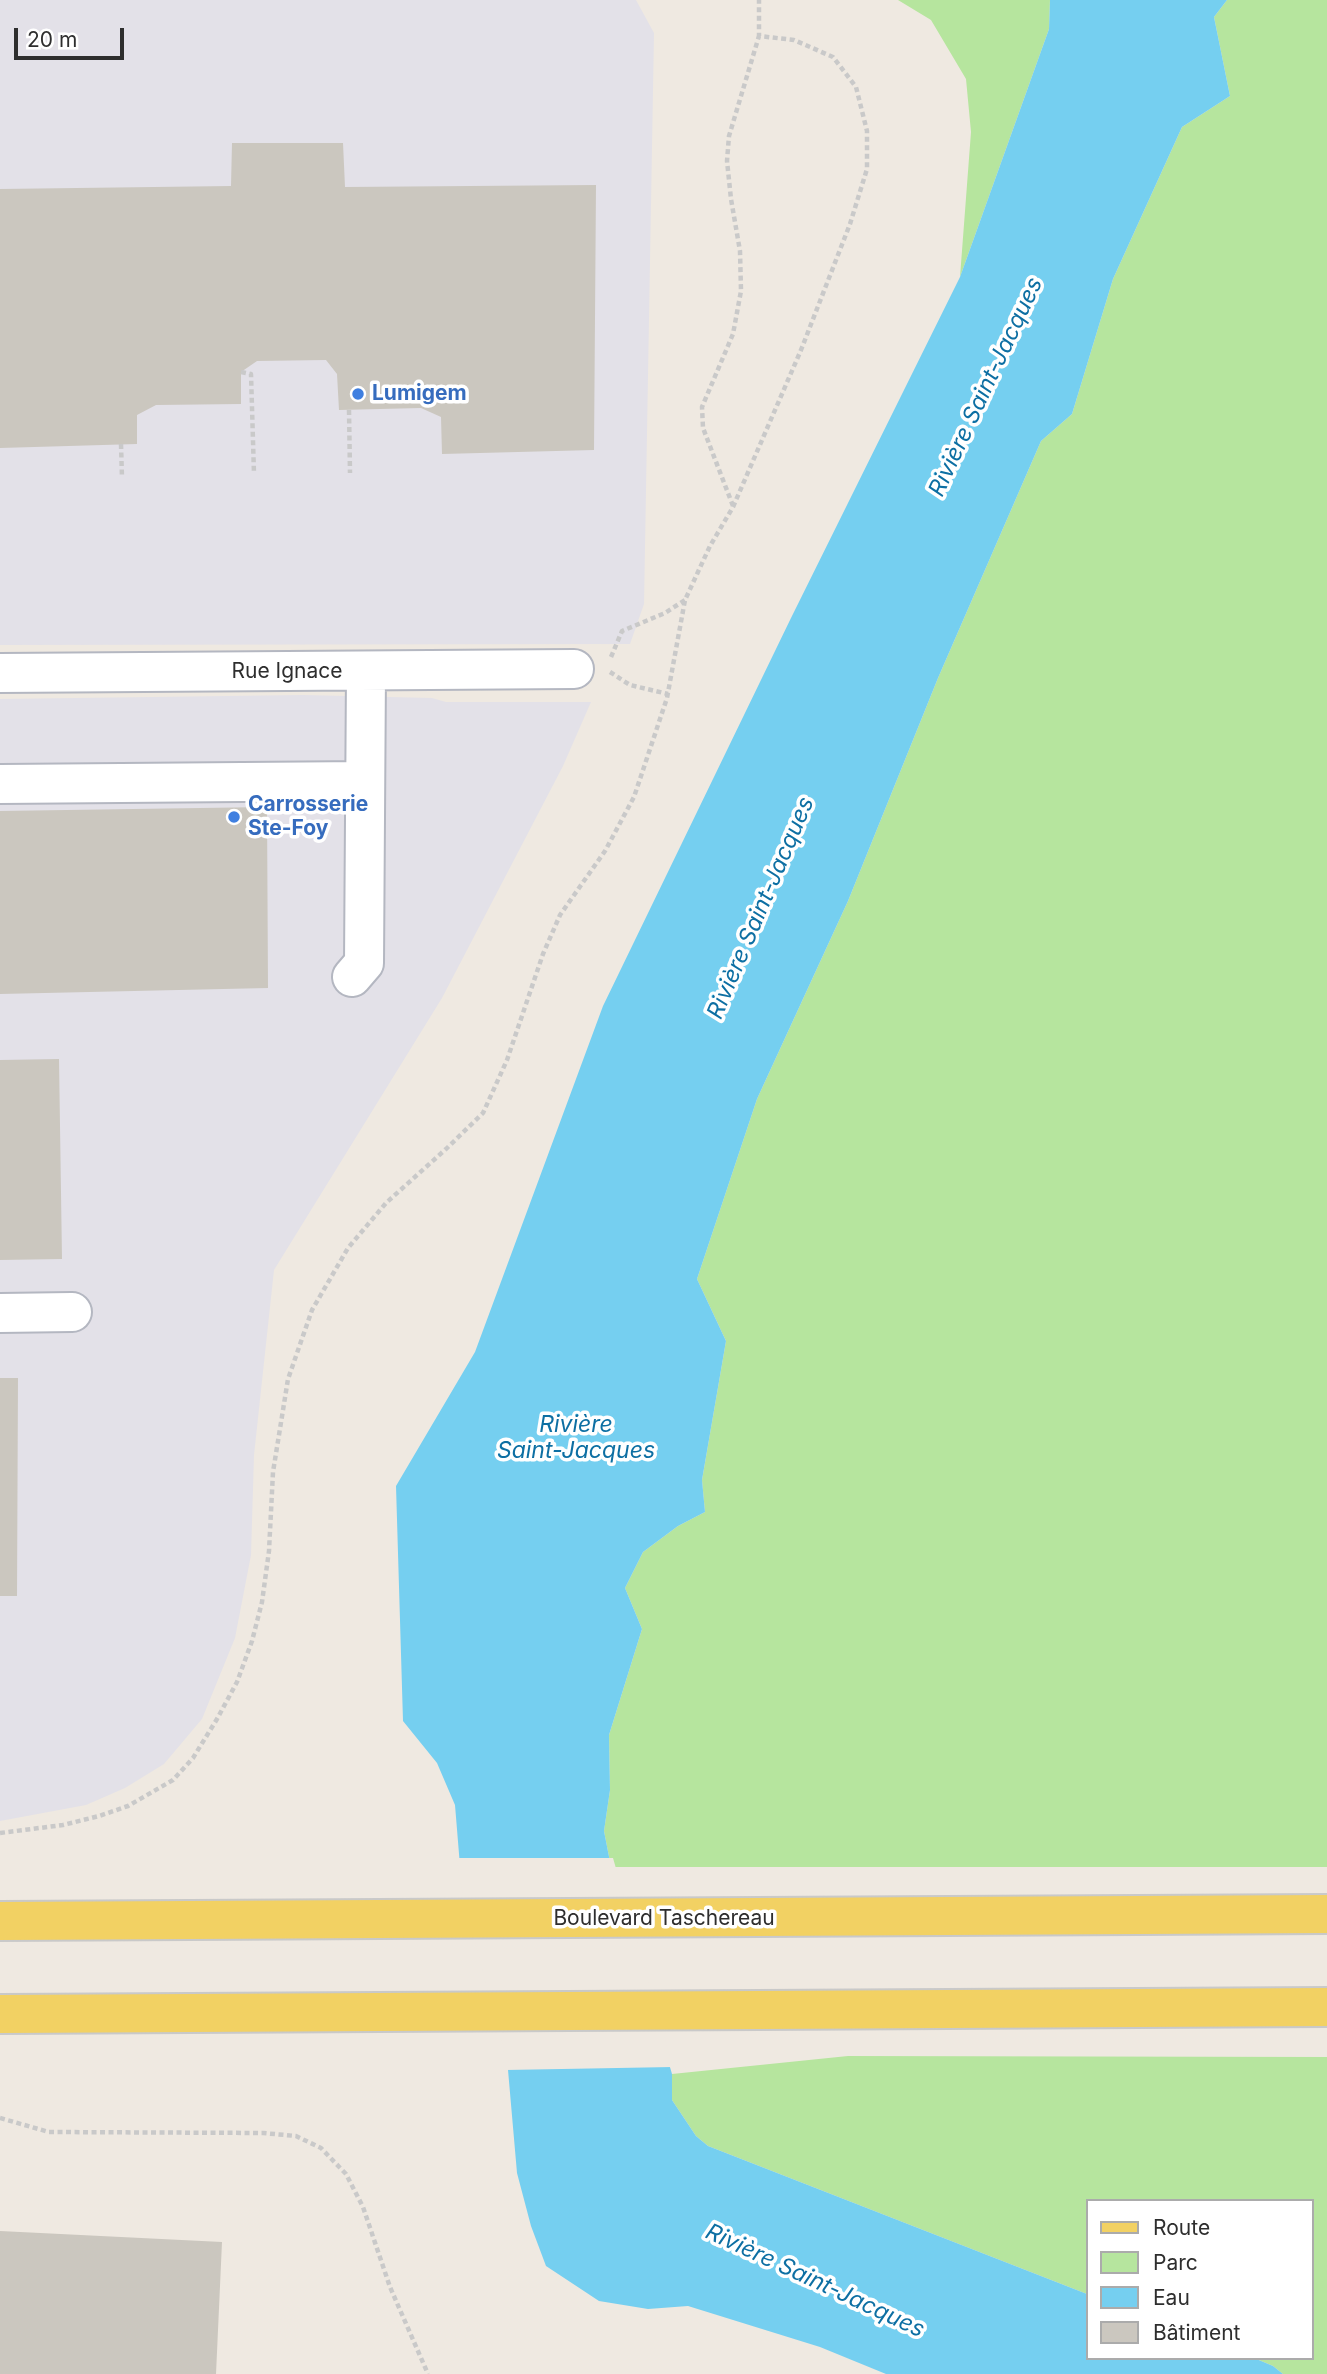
<!DOCTYPE html>
<meta charset="utf-8">
<style>
body{margin:0}
#map{position:relative;width:1327px;height:2374px;overflow:hidden;background:#efe9e1;font-family:Inter,sans-serif}
canvas{display:block}
.legend{position:absolute;left:1086px;top:2199px;width:228px;height:161px;box-sizing:border-box;background:#fff;border:2px solid #ababab;margin:0;padding:9px 12px;list-style:none;font-size:21px;color:#2e2e2e}
.legend li{display:flex;align-items:center;gap:14px;height:35px}
.legend b{width:35px;border:2px solid #ababab}
.scale{position:absolute;left:14px;top:28px;width:110px;height:32px;box-sizing:border-box;border:4px solid #2e2e2e;border-top:0;padding-left:9px;font-size:21px;line-height:24px;white-space:nowrap;color:#2e2e2e;-webkit-text-stroke:5px #fff;paint-order:stroke}
</style>
<div id="map">
<canvas width="1327" height="2374"></canvas>
<ul class="legend">
<li><b style="height:9px;background:#f2d163"></b>Route</li>
<li><b style="height:19px;background:#b6e59e"></b>Parc</li>
<li><b style="height:19px;background:#75cff0"></b>Eau</li>
<li><b style="height:19px;background:#cbc7bf"></b>Bâtiment</li>
</ul>
<div class="scale">20 m</div>
</div>
<script>
const g = document.querySelector('canvas').getContext('2d');
g.lineJoin = 'round';
function fill(path, color) {
  g.fillStyle = color;
  g.fill(path, 'evenodd');
}
function toPath(rows) {
  const path = new Path2D();
  for (const r of rows) {
    path.moveTo(r[0], r[1]);
    for (let i = 2; i < r.length; i += 2) path.lineTo(r[i], r[i + 1]);
  }
  return path;
}
function strokePath(path, color, width, dash) {
  g.strokeStyle = color;
  g.lineWidth = width;
  g.lineCap = dash ? 'butt' : 'round';
  g.setLineDash(dash || []);
  g.stroke(path);
}
function drawText(font, color, halo, rows, align = 'center') {
  g.font = font + ' Inter,sans-serif';
  g.lineWidth = 7;
  g.setLineDash([]);
  g.textBaseline = 'middle';
  g.strokeStyle = halo;
  g.fillStyle = color;
  for (const [text, x, y, turn = 0] of rows) {
    g.save();
    g.translate(x, y);
    g.rotate((+turn || 0) * Math.PI / 180);
    g.textAlign = isNaN(turn) ? turn : align;
    if (halo) g.strokeText(text, 0, 0);
    g.fillText(text, 0, 0);
    g.restore();
  }
}
fill(toPath([
 [0,0,636,0,654,33,644,604,630,644,0,645],
 [303,695,432,698,446,702,591,702,563,766,442,998,274,1270,254,1455,251,1555,235,1638,202,1719,164,1764,125,1788,86,1805,0,1821,0,699]
]), '#e3e1e8');
fill(toPath([
 [898,0,1050,0,1049,29,960,277,971,132,966,79,931,20],
 [1227,0,1327,0,1327,1867,611,1867,604,1831,610,1790,609,1735,642,1629,625,1588,643,1552,678,1526,705,1512,702,1480,726,1341,697,1279,757,1099,848,901,938,678,1041,441,1072,414,1113,279,1182,127,1230,96,1214,17],
 [848,2056,1327,2057,1327,2374,1283,2374,1273,2366,1254,2358,1311,2358,1311,2201,1087,2201,1087,2294,708,2146,696,2136,672,2100,672,2074]
]), '#b6e59e');
fill(toPath([
 [1050,0,1227,0,1214,17,1230,96,1182,127,1113,279,1072,414,1041,441,938,678,848,901,757,1099,697,1279,726,1341,702,1480,705,1512,678,1526,643,1552,625,1588,642,1629,609,1735,610,1790,604,1831,611,1867,672,2074,672,2100,696,2136,708,2146,1087,2294,1087,2358,1254,2358,1273,2366,1283,2374,886,2374,820,2347,688,2306,648,2309,599,2301,546,2266,531,2226,517,2173,506,2047,460,1866,455,1805,437,1763,403,1721,396,1486,475,1352,603,1006,791,618,960,277,1049,29]
]), '#75cff0');
fill(toPath([
 [456,1858,613,1858,673,2067,506,2070,503,2047,465,1905]
]), '#efe9e1');
fill(toPath([
 [232,143,343,143,345,187,596,185,594,450,442,454,441,417,421,408,339,410,337,374,326,360,257,361,241,372,241,404,156,405,137,415,137,444,0,448,0,189,231,186],
 [267,807,268,988,0,994,0,811],
 [59,1059,62,1259,0,1260,0,1060],
 [0,1378,18,1378,17,1596,0,1596],
 [0,2231,222,2242,216,2374,0,2374]
]), '#cbc7bf');
const minor = toPath([
 [0,673,574,669],
 [0,784,364,781],
 [352,977,364,963,366,672],
 [0,1313,72,1312]
]);
const major = toPath([
 [0,1921,1327,1914],
 [0,2014,1327,2007]
]);
strokePath(minor, '#b4b7c1', 42);
strokePath(major, '#c9c9c9', 42);
strokePath(toPath([
 [241,372,251,374,254,474],
 [349,410,350,473],
 [121,444,122,478],
 [733,506,703,428,702,407,733,334,741,291,740,251,731,199,727,161,729,136,759,36],
 [611,657,622,631,665,613,685,600],
 [610,672,630,685,668,694],
 [268,827,326,827],
 [0,1833,63,1825,99,1816,128,1806,173,1780,193,1758,217,1719,237,1682,252,1641,262,1602,269,1551,273,1472,288,1379,312,1310,348,1248,386,1203,446,1149,483,1113,507,1060,543,954,560,915,605,851,634,797,667,698,685,600,710,546,733,507,801,350,850,224,867,169,867,131,856,87,833,57,794,40,759,36,759,0],
 [0,2118,49,2132,263,2133,296,2136,321,2148,346,2174,363,2207,390,2287,428,2374]
]), '#c9c9c9', 4.5, [5, 3.5]);
strokePath(minor, '#fff', 38);
strokePath(major, '#f2d163', 38);
for (const [x, y, r, color] of [
 [358,394,7,"#3f7fe0"],
 [234,817,7,"#3f7fe0"]
]) {
  const dot = new Path2D();
  dot.arc(x, y, r, 0, 2 * Math.PI);
  g.fillStyle = color;
  g.fill(dot);
  strokePath(dot, '#fff', 2.5);
}
drawText('bold 21px', '#366cbe', '#fff', [
 ["Lumigem",372,394],
 ["Carrosserie",248,805],
 ["Ste-Foy",248,829]
], 'left');
drawText('21px', '#2e2e2e', '#fff', [
 ["Rue Ignace",287,672],
 ["Boulevard Taschereau",664,1919]
]);
drawText('italic 23px', '#0d6fa3', '#fff', [
 ["Rivière Saint-Jacques",986,387,-65],
 ["Rivière Saint-Jacques",761,908,-67],
 ["Rivière",576,1425],
 ["Saint-Jacques",576,1451],
 ["Rivière Saint-Jacques",815,2281,25]
]);
</script>
